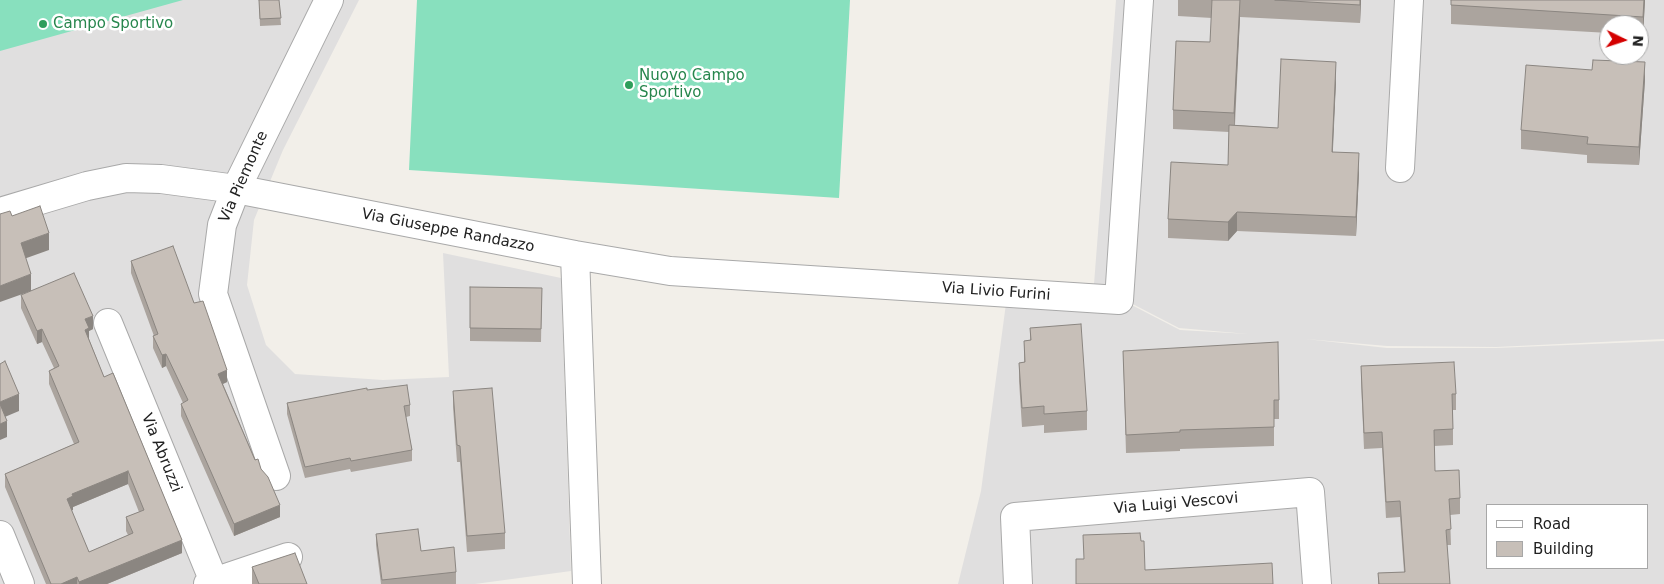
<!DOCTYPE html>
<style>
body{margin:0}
#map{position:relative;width:1664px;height:584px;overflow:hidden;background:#f2efe9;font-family:"DejaVu Sans",sans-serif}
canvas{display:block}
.legend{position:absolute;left:1486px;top:504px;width:162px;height:65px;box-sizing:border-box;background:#fff;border:1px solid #a7a7a7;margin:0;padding:6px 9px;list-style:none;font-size:15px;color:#222}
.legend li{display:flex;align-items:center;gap:10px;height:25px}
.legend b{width:25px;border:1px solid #a7a7a7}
.north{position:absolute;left:1599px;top:15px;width:50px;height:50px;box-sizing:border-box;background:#fff;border:1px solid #a7a7a7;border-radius:50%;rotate:94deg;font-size:14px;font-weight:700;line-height:20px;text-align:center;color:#222}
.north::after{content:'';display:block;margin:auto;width:18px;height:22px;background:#d40000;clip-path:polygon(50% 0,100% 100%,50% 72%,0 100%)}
</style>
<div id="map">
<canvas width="1664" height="584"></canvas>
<ul class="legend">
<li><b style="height:6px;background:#fff"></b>Road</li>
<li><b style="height:14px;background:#c7bfb8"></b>Building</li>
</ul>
<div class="north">N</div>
</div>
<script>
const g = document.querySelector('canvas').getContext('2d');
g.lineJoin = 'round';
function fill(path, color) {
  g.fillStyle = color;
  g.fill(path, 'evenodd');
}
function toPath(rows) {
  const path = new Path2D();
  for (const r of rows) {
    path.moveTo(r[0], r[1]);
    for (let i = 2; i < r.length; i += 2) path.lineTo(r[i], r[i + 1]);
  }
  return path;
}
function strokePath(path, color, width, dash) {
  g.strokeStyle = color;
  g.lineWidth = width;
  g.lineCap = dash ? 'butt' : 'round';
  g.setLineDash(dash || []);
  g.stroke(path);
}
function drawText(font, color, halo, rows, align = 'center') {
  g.font = font + ' "DejaVu Sans",sans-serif';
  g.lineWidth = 5;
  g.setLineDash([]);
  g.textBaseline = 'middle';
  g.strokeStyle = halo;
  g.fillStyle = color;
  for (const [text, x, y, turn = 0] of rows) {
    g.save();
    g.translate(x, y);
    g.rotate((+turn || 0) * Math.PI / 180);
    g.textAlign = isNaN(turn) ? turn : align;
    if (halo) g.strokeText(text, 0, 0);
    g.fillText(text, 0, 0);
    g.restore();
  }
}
fill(toPath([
 [0,0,359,0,283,150,254,220,247,285,266,345,295,374,383,380,449,377,443,253,561,278,571,571,475,584,0,584],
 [1116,0,1664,0,1664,339,1496,347,1387,346,1306,339,1387,348,1496,348,1664,341,1664,584,958,584,981,491,1009,281,1093,285,1180,330,1248,334,1179,328,1094,284],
 [1609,25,1639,25,1639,55,1609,55],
 [1488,505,1648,505,1648,568,1488,568]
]), '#e0dfdf');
fill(toPath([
 [0,0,183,0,0,51],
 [417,0,850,0,839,198,409,170]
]), '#88e0be');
const minor = toPath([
 [1400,168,1409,0],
 [0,212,87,186,126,178,161,179,236,189,575,255,587,584],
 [575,255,670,271,1119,300,1139,0],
 [108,323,215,584],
 [276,476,213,294,222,225,236,189,329,0],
 [0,535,20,584],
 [208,584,288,557],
 [1018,584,1015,517,1310,492,1317,584]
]);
strokePath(minor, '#a9a9a9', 30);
strokePath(minor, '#fff', 28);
fill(toPath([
 [259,0,279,0,281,25,260,26],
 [1178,0,1361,0,1360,23,1240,17,1235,125,1278,128,1336,81,1332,152,1359,172,1356,236,1237,231,1228,241,1168,238,1168,219,1228,165,1229,132,1173,129,1173,110,1210,42,1212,18,1178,16],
 [1451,0,1645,0,1643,36,1639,35,1639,25,1609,25,1609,33,1451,24],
 [1645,80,1639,165,1587,163,1587,155,1521,149,1521,130],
 [131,261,194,303,227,382,223,384,280,517,234,536,181,416,181,404,183,403,166,366,162,368,153,348,153,336,154,336,131,273],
 [470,287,542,288,541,342,470,341],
 [21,295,93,329,89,331,89,339,104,377,182,553,107,584,46,584,5,487,5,474,74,444,49,384,49,371,54,368,42,342,37,344,21,308],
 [128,484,139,512,126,517,126,531,128,535,89,552,71,510,73,510,73,507],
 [1030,328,1087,411,1087,430,1044,433,1044,425,1022,427,1019,381,1019,363,1024,362,1024,341,1030,340],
 [1123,351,1279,400,1279,419,1274,419,1274,446,1180,449,1180,451,1126,453],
 [1361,366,1456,394,1456,410,1453,410,1453,445,1434,446,1435,471,1460,498,1460,514,1450,515,1451,545,1447,545,1450,584,1378,584,1378,573,1404,572,1400,517,1386,518,1382,448,1364,449,1361,382],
 [367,390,410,405,410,416,406,417,412,450,412,461,351,472,350,469,305,478,287,414,287,403],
 [453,391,505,533,505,549,467,552,460,462,457,462,453,407],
 [376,534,421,551,456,572,456,584,381,584,376,545],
 [252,567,307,584,252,584]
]), '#aba49e');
fill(toPath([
 [1240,0,1240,17,1234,132,1234,113],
 [1360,0,1361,0,1360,23],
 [1644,0,1645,0,1643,36,1643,17],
 [1336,62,1336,81,1332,171,1332,152],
 [1645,62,1645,80,1639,165,1639,147],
 [1359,153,1359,172,1356,236,1356,217],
 [1237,212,1237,231,1228,241,1228,222],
 [49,233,49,250,21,260,21,243],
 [31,274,31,291,0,302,0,286],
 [93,316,93,329,89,331,89,341,85,343,85,319],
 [42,329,42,342,37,344,37,331],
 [166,354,166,366,162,368,162,355],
 [227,370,227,382,218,386,218,374],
 [19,394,19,411,0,419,0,402],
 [7,421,7,437,0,440,0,424],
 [128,471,128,484,73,507,73,510,67,512,67,499,72,494],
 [280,505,280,517,234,536,234,524],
 [182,540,182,553,107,584,79,584,79,582],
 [77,577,77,584,61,584]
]), '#8b8681');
const building = toPath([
 [259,0,279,0,281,18,260,19,259,0],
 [1212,0,1240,0,1234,113,1173,110,1176,41,1210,42,1212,0],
 [1275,0,1360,0,1360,5,1275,0],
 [1451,0,1644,0,1643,17,1451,5,1451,0],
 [1281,59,1336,62,1332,152,1359,153,1356,217,1237,212,1228,222,1168,219,1171,162,1228,165,1229,125,1278,128,1281,59],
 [1593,60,1645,62,1639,147,1587,144,1588,137,1521,130,1526,65,1592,70,1593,60],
 [40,206,49,233,21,243,31,274,0,286,0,214,10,211,12,216,40,206],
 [173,246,194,303,203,301,227,370,218,374,255,460,258,459,261,469,268,477,280,505,234,524,181,404,188,400,166,354,162,355,153,336,158,334,131,261,173,246],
 [74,273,93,316,85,319,89,328,85,330,104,377,113,373,182,540,79,582,77,577,61,584,51,584,5,474,79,442,49,371,59,366,42,329,37,331,21,295,74,273],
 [128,471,144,510,126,517,133,533,89,552,67,499,73,496,72,494,128,471],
 [470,287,542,288,541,329,470,328,470,287],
 [1081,324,1087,411,1044,414,1044,406,1022,408,1019,363,1025,362,1024,341,1031,340,1030,328,1081,324],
 [1278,342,1279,400,1274,400,1274,427,1180,430,1180,432,1126,435,1123,351,1278,342],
 [5,361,19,394,0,402,0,364,5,361],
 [1454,362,1456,394,1452,394,1453,429,1434,430,1435,471,1459,470,1460,498,1449,499,1451,529,1446,530,1450,584,1379,584,1378,573,1405,572,1400,501,1386,502,1382,432,1364,433,1361,366,1454,362],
 [407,385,410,405,404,406,412,450,351,461,350,458,305,467,287,403,367,388,367,390,407,385],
 [492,388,505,533,467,536,460,446,457,445,453,391,492,388],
 [0,404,7,421,0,424,0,404],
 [418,529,421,551,454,547,456,572,382,580,376,534,418,529],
 [1140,533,1141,541,1144,541,1145,570,1272,563,1273,584,1076,584,1076,559,1084,559,1083,535,1140,533],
 [295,553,307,584,259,584,252,567,295,553]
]);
fill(building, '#c7bfb8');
strokePath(building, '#8b8681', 1);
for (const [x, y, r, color] of [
 [43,24,5,"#2e9e5b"],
 [629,85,5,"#2e9e5b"]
]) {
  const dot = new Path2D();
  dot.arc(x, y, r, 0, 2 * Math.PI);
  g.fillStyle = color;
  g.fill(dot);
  strokePath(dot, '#fff', 2);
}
drawText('15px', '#27864d', '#fff', [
 ["Campo Sportivo",53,24],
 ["Nuovo Campo",639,76],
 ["Sportivo",639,93]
], 'left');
drawText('15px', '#222', '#fff', [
 ["Via Piemonte",244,177,-66],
 ["Via Giuseppe Randazzo",448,231,11],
 ["Via Livio Furini",996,292,4],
 ["Via Abruzzi",161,453,68],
 ["Via Luigi Vescovi",1176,504,-5]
]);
</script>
